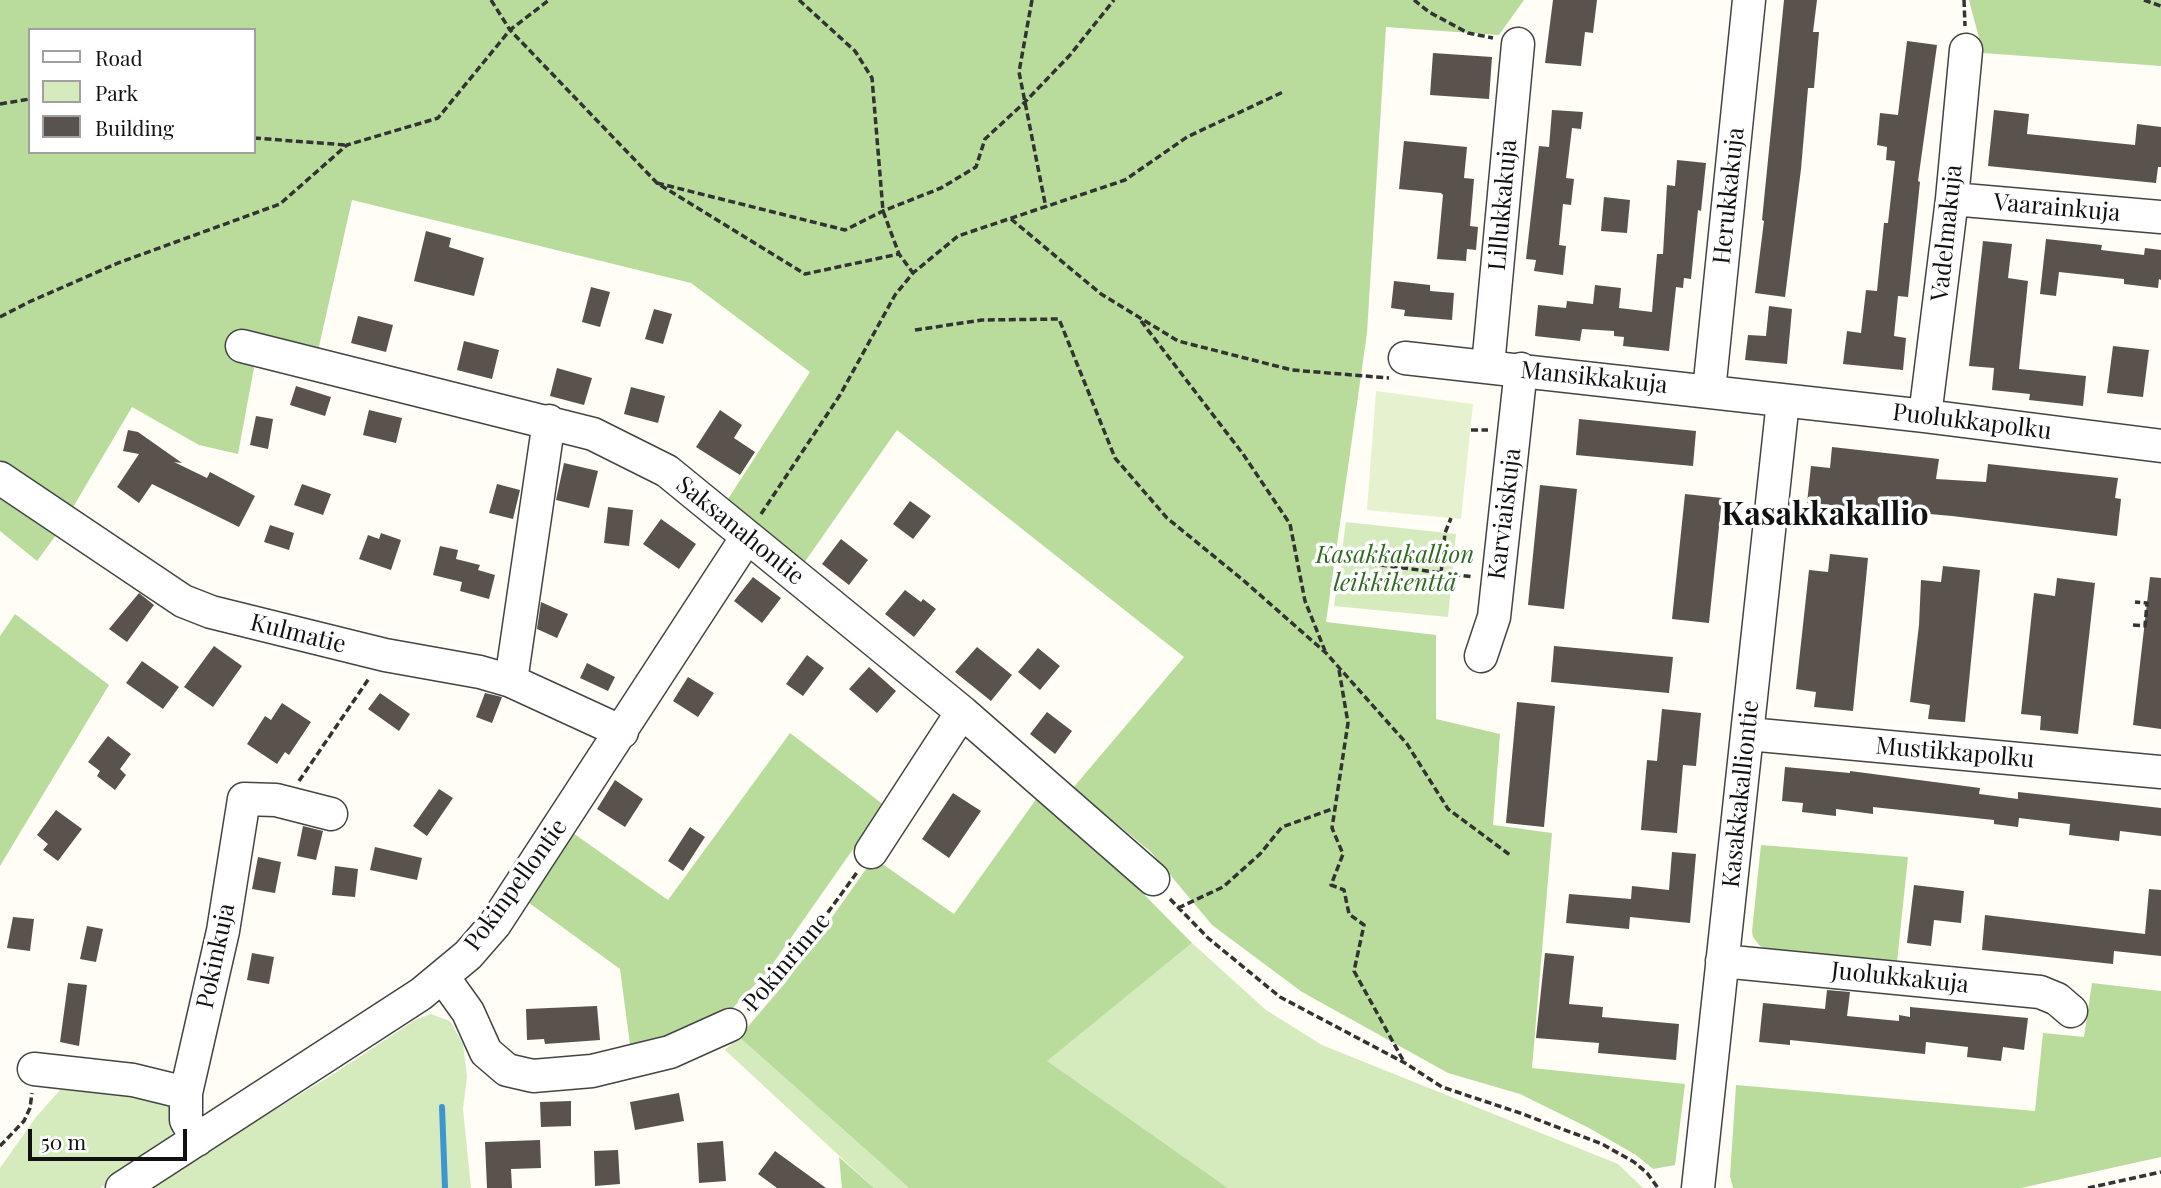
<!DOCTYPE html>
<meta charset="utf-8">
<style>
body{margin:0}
#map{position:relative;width:2161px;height:1188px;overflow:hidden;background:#fffdf5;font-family:"Playfair Display",serif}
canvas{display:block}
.legend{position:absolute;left:28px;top:28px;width:228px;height:126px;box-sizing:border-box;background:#fff;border:2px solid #a0a0a0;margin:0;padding:9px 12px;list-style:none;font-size:21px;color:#111}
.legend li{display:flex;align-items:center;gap:14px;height:35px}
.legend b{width:35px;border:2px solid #a0a0a0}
.scale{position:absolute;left:28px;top:1129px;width:159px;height:32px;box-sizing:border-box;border:4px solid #111;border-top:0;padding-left:9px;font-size:21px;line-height:24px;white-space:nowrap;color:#111;-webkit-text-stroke:5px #fff;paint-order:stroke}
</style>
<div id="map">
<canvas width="2161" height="1188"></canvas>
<ul class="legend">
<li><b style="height:9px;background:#fff"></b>Road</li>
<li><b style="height:19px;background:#d5ebbd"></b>Park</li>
<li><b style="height:19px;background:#5a524d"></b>Building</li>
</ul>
<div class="scale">50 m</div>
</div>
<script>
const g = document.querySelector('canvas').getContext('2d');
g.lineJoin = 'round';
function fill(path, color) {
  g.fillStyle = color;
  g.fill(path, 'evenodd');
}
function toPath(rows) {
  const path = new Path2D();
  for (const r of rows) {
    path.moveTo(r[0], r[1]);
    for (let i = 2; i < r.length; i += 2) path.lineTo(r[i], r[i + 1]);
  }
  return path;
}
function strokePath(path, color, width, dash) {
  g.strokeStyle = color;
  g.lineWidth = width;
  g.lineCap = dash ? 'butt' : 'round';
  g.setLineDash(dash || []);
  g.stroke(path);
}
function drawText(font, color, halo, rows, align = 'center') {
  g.font = font + ' "Playfair Display",serif';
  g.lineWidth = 7;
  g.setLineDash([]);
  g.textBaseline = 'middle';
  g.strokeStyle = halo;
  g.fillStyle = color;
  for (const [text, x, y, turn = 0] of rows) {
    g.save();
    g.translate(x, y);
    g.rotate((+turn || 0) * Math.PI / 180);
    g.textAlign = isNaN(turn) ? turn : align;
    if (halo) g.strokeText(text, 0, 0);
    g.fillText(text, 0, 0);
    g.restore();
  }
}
fill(toPath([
 [1346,522,1456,534,1448,617,1334,606],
 [1192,943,1266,1010,1322,1045,1618,1164,1643,1188,1228,1188,1046,1061],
 [431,1014,450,1021,463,1044,467,1077,463,1109,471,1188,147,1188,335,1073,415,1020],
 [739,1037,909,1188,874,1188,725,1050],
 [73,1083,172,1102,176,1121,172,1135,160,1151,100,1188,0,1188,0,1168,36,1117,60,1090]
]), '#d5ebbd');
fill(toPath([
 [0,0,1524,0,1499,35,1386,27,1367,333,1326,622,1436,635,1436,719,1500,734,1493,825,1552,833,1532,1068,1685,1084,1675,1165,1653,1169,1636,1155,1589,1128,1520,1094,1448,1073,1302,992,1212,925,1151,852,1073,788,1184,657,897,430,804,563,728,499,810,372,691,283,352,200,318,351,256,357,238,454,199,445,132,407,59,531,37,561,0,531],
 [30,30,254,30,254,152,30,152],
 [1969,0,2161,0,2161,66,1983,53],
 [15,614,109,685,0,866,0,636],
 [790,733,884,805,767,972,733,1008,697,1030,631,1052,620,969,525,900,573,833,668,900],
 [1042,791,1192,943,1047,1061,1228,1188,909,1188,739,1037,786,982,874,858,954,914],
 [1761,845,1908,857,1897,962,1770,950,1760,946,1753,937,1752,931],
 [2092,983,2161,991,2161,1157,2021,1188,1733,1188,1730,1176,1736,1085,2035,1111,2043,1033,2084,1037],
 [839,1157,874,1188,842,1188]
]), '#b9dc9c');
fill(toPath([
 [1376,391,1473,404,1461,519,1367,510]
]), '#e6f2cf');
strokePath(toPath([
 [442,1107,445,1188]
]), '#3f96cf', 6);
fill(toPath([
 [1553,0,1597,0,1593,33,1585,32,1581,66,1545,63],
 [1784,0,1817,0,1813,32,1819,32,1814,88,1808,88,1801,169,1785,297,1755,293,1764,221,1762,220],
 [1907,41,1937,45,1918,181,1920,182,1908,297,1898,296,1894,336,1906,338,1903,370,1843,364,1847,331,1861,333,1866,290,1877,291,1884,223,1888,223,1895,161,1886,160,1887,147,1877,145,1880,113,1898,115],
 [1433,53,1492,57,1489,99,1430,95],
 [1552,110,1583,112,1581,129,1572,128,1566,178,1574,179,1571,205,1563,204,1559,245,1566,246,1563,275,1534,271,1536,260,1526,259,1539,146,1549,147],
 [1994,110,2029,114,2027,134,2135,145,2137,124,2161,127,2161,167,2158,167,2156,183,1988,166],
 [1404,141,1467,147,1464,178,1474,179,1470,226,1478,227,1476,250,1467,249,1466,261,1437,259,1443,195,1441,193,1399,189],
 [1677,160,1706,163,1701,211,1698,210,1691,279,1684,278,1683,288,1676,287,1669,351,1623,346,1624,337,1614,336,1614,331,1582,329,1580,341,1535,336,1538,305,1566,308,1567,301,1593,304,1595,285,1621,288,1619,308,1652,312,1657,254,1663,254,1667,185,1675,186],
 [1604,197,1630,200,1627,233,1601,231],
 [426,231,451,238,449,247,484,258,474,296,414,281],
 [2046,239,2102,245,2101,250,2144,255,2145,248,2161,250,2161,280,2159,279,2158,288,2124,284,2124,279,2059,272,2056,296,2040,294],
 [1983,241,2012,244,2008,278,2028,281,2019,369,2086,376,2083,406,2029,400,2030,394,1992,390,1994,368,1969,366],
 [1394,281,1430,285,1430,291,1454,293,1452,320,1404,316,1405,310,1391,308],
 [591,287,610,292,600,327,582,322],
 [1769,306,1792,309,1787,364,1745,360,1748,335,1766,336],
 [654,309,672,314,663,344,645,339],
 [358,316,393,325,386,352,351,343],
 [464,341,499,350,492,379,457,370],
 [2113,346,2149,350,2143,397,2107,393],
 [557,368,592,378,584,405,550,396],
 [296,386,331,397,325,416,290,405],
 [631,387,665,396,658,423,624,414],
 [369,410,402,418,396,443,363,435],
 [720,410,742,425,734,438,755,452,740,475,696,447],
 [256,416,273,419,268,449,250,445],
 [1579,419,1696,431,1693,466,1576,455],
 [128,430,138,432,182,463,174,462,207,478,210,472,255,496,239,527,152,484,139,503,117,487,139,454,123,451],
 [1832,447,1939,459,1936,479,1986,482,1988,464,2118,478,2115,498,2121,499,2117,536,1952,516,1807,503,1811,466,1830,468],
 [564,463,598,471,589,508,556,500],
 [302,484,331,494,323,515,294,505],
 [497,484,520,490,513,519,489,513],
 [1540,485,1577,489,1564,609,1528,605],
 [1685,494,1722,498,1709,623,1672,619],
 [910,501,931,516,913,539,893,524],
 [608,507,633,510,629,546,604,543],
 [661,519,696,544,679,569,643,544],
 [270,525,294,533,289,550,264,542],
 [381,533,401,540,391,570,359,559,368,535,379,539],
 [841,539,868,560,849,585,822,564],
 [440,546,458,550,456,559,480,565,478,570,495,575,489,599,460,591,462,582,433,575],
 [1830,554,1868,558,1853,711,1814,707,1816,692,1796,689,1809,570,1828,572],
 [1943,566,1980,570,1965,722,1928,719,1930,705,1910,702,1919,625,1921,580,1941,582],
 [753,577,781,598,762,623,734,601],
 [2150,577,2161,578,2161,729,2133,725],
 [2057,578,2095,583,2078,734,2040,730,2041,716,2021,714,2034,593,2055,596],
 [905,590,921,602,923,599,936,609,914,637,885,614],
 [139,593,154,605,127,642,109,629],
 [541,602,568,614,557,638,537,629],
 [214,646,242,666,213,707,184,687],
 [1554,646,1673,657,1669,693,1551,682],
 [977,647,1012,675,991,701,955,672],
 [1038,648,1060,666,1040,690,1018,672],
 [807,655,824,668,803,696,786,684],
 [142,661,179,687,163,709,126,683],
 [587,663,615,677,608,691,580,678],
 [869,667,896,691,877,713,849,689],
 [688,677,714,693,698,717,673,701],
 [380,693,410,714,399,731,368,709],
 [485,693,502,697,492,723,476,717],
 [1517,702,1555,706,1544,827,1506,823],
 [282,703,311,722,289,755,285,752,277,764,247,744,265,716,271,720],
 [1662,709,1701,713,1696,766,1683,765,1677,833,1641,830,1647,760,1657,761],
 [1047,712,1072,731,1055,754,1030,734],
 [108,736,131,754,120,769,126,775,115,790,97,776,100,771,88,762],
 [1785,767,1850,773,1850,771,1980,788,1979,794,2018,799,2018,792,2161,808,2161,836,2120,831,2119,841,2069,835,2070,824,2019,818,2018,827,1994,824,1994,820,1873,807,1873,814,1836,809,1836,816,1802,812,1803,803,1782,801],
 [615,780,643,799,625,827,597,809],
 [439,789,453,798,427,836,413,826],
 [953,793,981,811,949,858,922,839],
 [56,810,82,829,58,861,43,850,48,844,37,835],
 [303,826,323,831,316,860,297,856],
 [690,827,705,837,683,871,668,861],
 [375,847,422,858,417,880,370,870],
 [1672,852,1696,854,1690,923,1630,917,1629,929,1566,923,1569,894,1631,899,1632,886,1669,890],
 [258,857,281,862,275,893,252,889],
 [335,866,358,869,355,897,332,895],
 [1914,885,1964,891,1961,923,1934,920,1931,946,1907,943],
 [2149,889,2161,890,2161,956,2114,951,2113,964,1982,950,1985,915,2145,934],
 [13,917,34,919,30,951,7,948],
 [87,926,103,929,96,962,80,959],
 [252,953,274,957,269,984,247,980],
 [1545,953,1574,956,1569,1004,1603,1007,1602,1017,1679,1024,1676,1060,1598,1053,1599,1043,1536,1038],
 [68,983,87,985,79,1046,60,1042],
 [1827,990,1850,992,1847,1016,1899,1021,1899,1015,1910,1017,1910,1007,2028,1018,2024,1050,2003,1047,2001,1061,1967,1057,1968,1047,1926,1042,1925,1054,1790,1040,1790,1045,1759,1042,1763,1003,1825,1009],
 [597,1006,600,1040,545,1044,544,1039,527,1040,526,1009],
 [679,1093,684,1121,635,1130,630,1102],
 [571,1101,571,1126,541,1127,540,1102],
 [540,1140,541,1168,511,1169,512,1188,487,1188,485,1142],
 [723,1141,726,1181,699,1183,697,1143],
 [618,1150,620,1184,595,1186,594,1151],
 [775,1151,826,1188,777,1188,758,1174]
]), '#5a524d');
const minor = toPath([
 [1952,199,2161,217],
 [242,346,593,434,667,471,962,712,1153,879],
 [1405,358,1925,416,2161,446],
 [1488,366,1518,44],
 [1709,391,1749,0],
 [1925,416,1952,199,1966,50],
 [0,478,183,601,211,612,385,655,480,672,511,681,622,732],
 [1481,656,1494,617,1521,369],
 [511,681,549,421],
 [1748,734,2161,772],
 [871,852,962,712],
 [1722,961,2040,992,2057,999,2071,1011],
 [443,977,468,1012,486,1052,507,1070,533,1076,592,1071,670,1052,730,1025],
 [34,1069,133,1080,186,1093],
 [197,1140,186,1120,186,1093,223,931,244,799,276,800,331,814],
 [122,1188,421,994,468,955,495,924,747,537],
 [1698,1188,1783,401]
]);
strokePath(minor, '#444', 35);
strokePath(toPath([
 [491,0,510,30,657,183,805,274,899,254,913,273],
 [799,0,855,51,872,78,883,211,899,254],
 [1032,0,1019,72,1046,208],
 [1414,0,1429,12,1468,33,1493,38],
 [1964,0,1965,26],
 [2144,0,2161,6],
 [0,104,30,99],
 [254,138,346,145],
 [657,183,845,230,883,211,941,188,976,167,985,139,1025,102,1070,55,1114,0],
 [1011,219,1101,294,1178,341,1292,370,1389,378],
 [0,317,29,302,118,263,280,204,347,145,438,118,510,30,549,0],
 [1141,321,1243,454,1290,524,1305,601,1325,651],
 [915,330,982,320,1059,319,1115,458,1167,518,1243,580,1326,653,1407,744,1448,809,1510,855],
 [1471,430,1488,430],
 [761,514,840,395,895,295,913,273,958,236,1125,180,1187,137,1283,92],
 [1349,561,1474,577],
 [1441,574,1445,533,1451,518],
 [2133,625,2145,626,2147,603,2135,602],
 [1339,670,1348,723,1332,828,1343,854,1331,885,1344,890,1349,914,1364,925,1354,971,1404,1062],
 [299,781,370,677],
 [1170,899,1208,938,1280,997,1405,1063,1442,1087,1520,1113,1602,1144,1634,1162,1647,1173,1658,1188],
 [1178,908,1223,887,1260,854,1282,827,1335,808],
 [748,1010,794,959,858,871],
 [0,1146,24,1121,30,1108,32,1093],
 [2088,1188,2161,1172]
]), '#333', 3.5, [7, 3.5]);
strokePath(minor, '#fff', 32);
drawText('24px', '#111', '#fff', [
 ["Herukkakuja",1729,196,-84],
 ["Lillukkakuja",1503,205,-85],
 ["Vaarainkuja",2057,208,5],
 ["Vadelmakuja",1947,233,-84],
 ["Mansikkakuja",1594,378,6],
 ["Puolukkapolku",1972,422,7],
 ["Karviaiskuja",1505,514,-83],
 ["Saksanahontie",740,531,39],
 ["Kulmatie",298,634,14],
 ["Mustikkapolku",1955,753,5],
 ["Kasakkakalliontie",1741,794,-84],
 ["Pokinpellontie",516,885,-54],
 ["Pokinkuja",216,956,-78],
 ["Pokinrinne",787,962,-50],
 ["Juolukkakuja",1900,978,6]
]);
drawText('italic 24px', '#2f6b1f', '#fff', [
 ["Kasakkakallion",1395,556],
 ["leikkikenttä",1395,584]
]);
drawText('bold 32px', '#111', '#fff', [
 ["Kasakkakallio",1825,515]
]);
</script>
